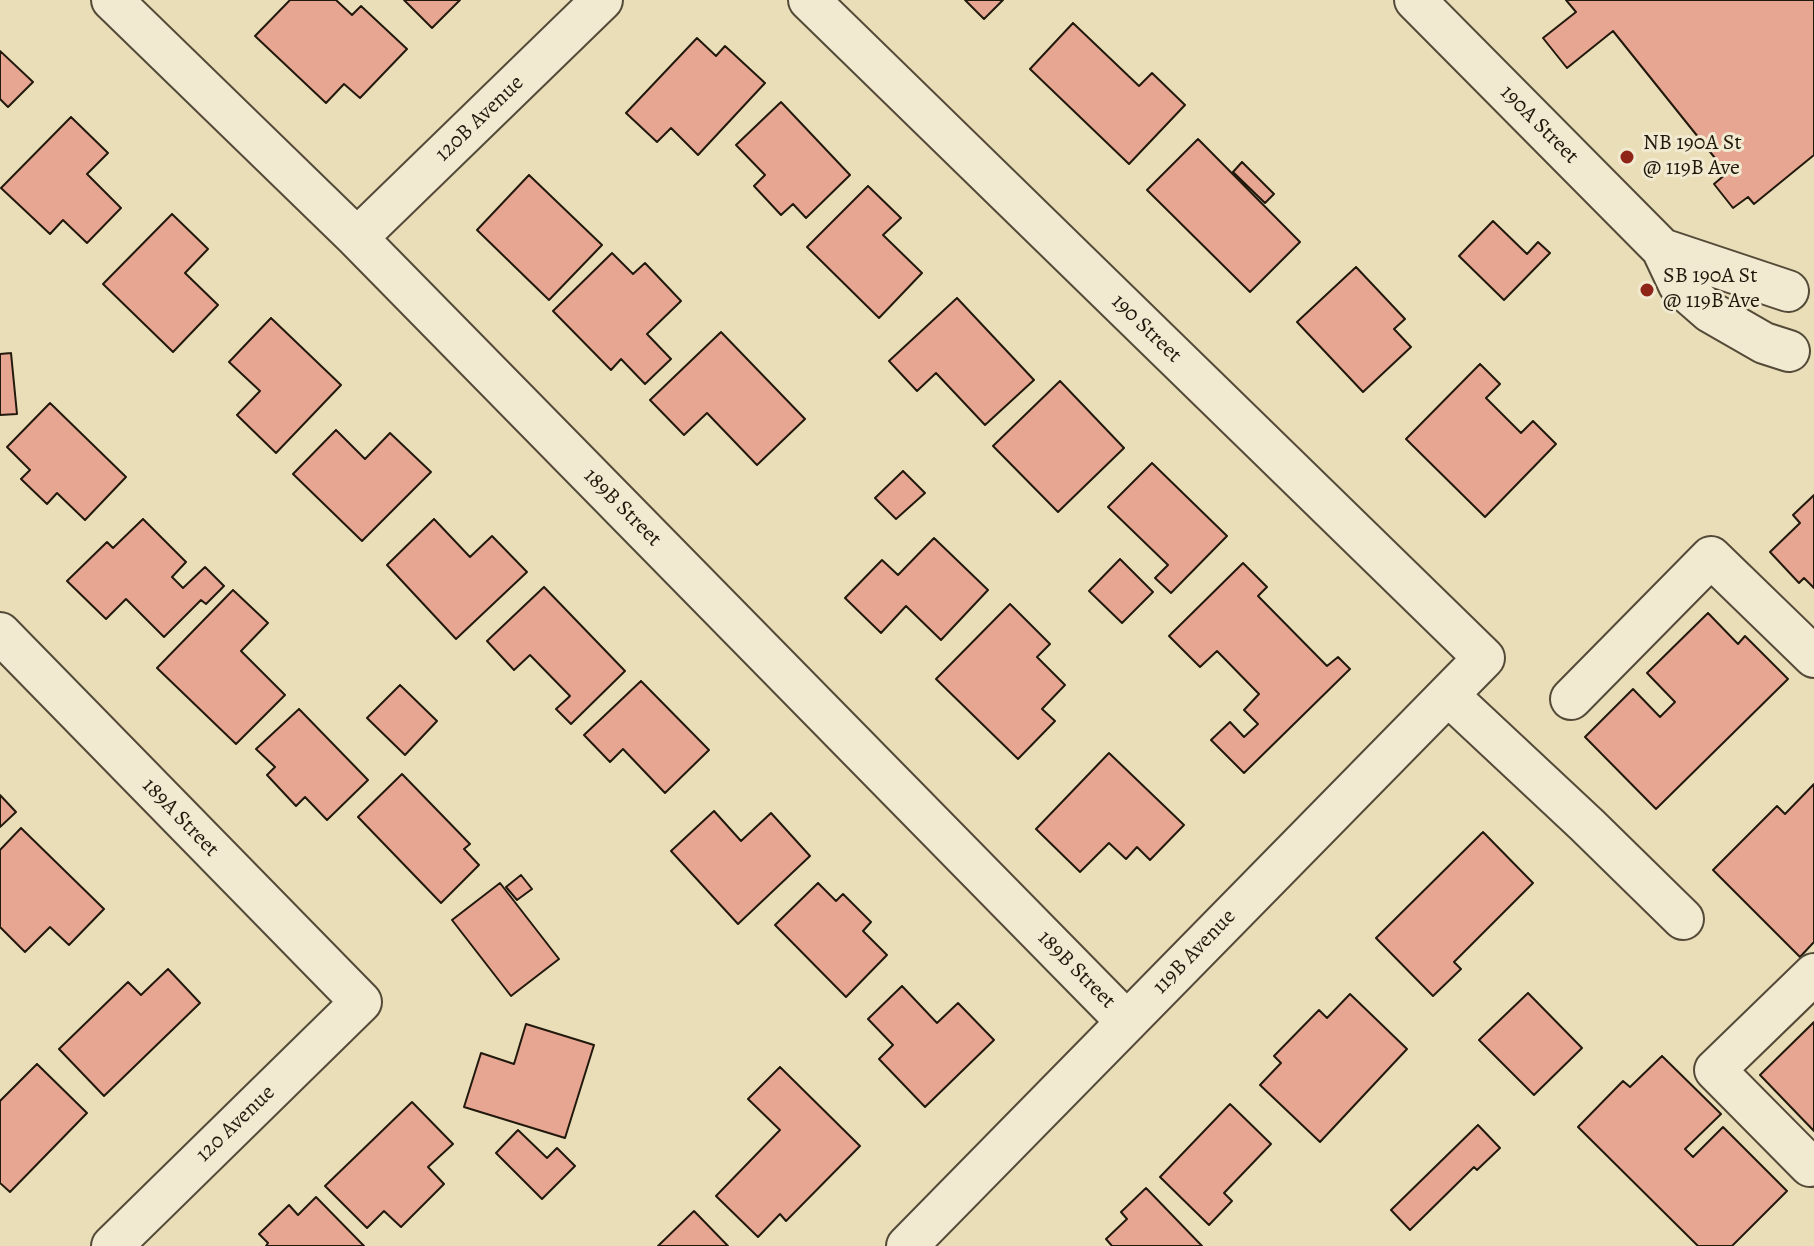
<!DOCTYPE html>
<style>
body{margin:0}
canvas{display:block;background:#eadeb8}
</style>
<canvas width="1814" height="1246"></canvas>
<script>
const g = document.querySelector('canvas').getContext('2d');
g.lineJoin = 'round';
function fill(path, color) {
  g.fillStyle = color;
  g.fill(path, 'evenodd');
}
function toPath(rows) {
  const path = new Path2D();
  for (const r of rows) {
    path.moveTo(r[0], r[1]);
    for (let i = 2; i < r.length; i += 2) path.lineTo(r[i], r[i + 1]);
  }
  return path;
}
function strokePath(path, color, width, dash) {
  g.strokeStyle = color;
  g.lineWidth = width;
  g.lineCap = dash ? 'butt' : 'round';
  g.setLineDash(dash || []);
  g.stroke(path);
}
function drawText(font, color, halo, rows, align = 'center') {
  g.font = font + ' Alegreya,serif';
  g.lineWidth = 6;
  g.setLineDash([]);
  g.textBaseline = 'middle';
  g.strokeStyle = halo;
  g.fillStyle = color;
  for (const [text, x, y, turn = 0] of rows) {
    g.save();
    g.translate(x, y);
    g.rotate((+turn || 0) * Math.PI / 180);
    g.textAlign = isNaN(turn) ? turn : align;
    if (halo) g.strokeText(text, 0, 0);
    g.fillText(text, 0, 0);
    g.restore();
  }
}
const building = toPath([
 [290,0,336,0,352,15,361,6,407,49,360,98,344,84,326,103,255,36,290,0],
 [404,0,460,0,432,28,404,0],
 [965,0,1003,0,984,19,965,0],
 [1566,0,1814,0,1814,155,1754,204,1748,197,1733,208,1714,184,1727,173,1613,31,1567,68,1543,38,1576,12,1566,0],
 [1073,23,1139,86,1152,73,1185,105,1129,164,1030,69,1073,23],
 [697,38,716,56,725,46,765,83,698,155,671,128,657,142,626,113,697,38],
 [0,51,33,82,8,107,0,99,0,51],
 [781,102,850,175,806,218,793,204,781,215,754,186,765,175,736,145,781,102],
 [71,117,108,153,87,174,121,208,87,243,63,220,50,234,1,188,71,117],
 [1198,139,1300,242,1250,292,1147,190,1198,139],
 [1242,162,1274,194,1265,203,1233,172,1242,162],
 [529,175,602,245,549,300,477,230,529,175],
 [868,186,901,218,883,235,922,273,879,318,807,247,868,186],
 [172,214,208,249,185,273,218,305,173,352,103,284,172,214],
 [1493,221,1527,254,1538,242,1550,253,1504,300,1459,256,1493,221],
 [612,253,633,274,645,263,681,301,647,334,671,359,645,384,621,359,611,370,553,311,612,253],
 [1356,267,1405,319,1394,329,1411,347,1363,392,1297,322,1356,267],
 [957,298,1034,380,985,425,936,373,917,391,889,361,957,298],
 [271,318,341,385,276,453,237,415,260,391,229,362,271,318],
 [721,332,805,419,757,465,707,413,684,435,650,400,721,332],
 [11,353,17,414,0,415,0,354,11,353],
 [1480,364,1500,384,1486,398,1521,433,1533,421,1556,444,1485,517,1406,439,1480,364],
 [1060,381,1124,448,1058,512,993,446,1060,381],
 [50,403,126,477,85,520,57,493,47,504,21,479,30,470,7,447,50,403],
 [336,430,365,459,390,433,431,472,362,541,293,474,336,430],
 [1152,463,1227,536,1171,593,1155,578,1168,565,1108,507,1152,463],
 [903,471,925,493,896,519,875,498,903,471],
 [1814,495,1814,588,1804,578,1799,583,1770,552,1800,523,1793,515,1814,495],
 [143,519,186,562,172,577,183,588,205,567,224,586,206,604,201,600,164,637,126,599,106,619,67,581,107,542,113,548,143,519],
 [434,519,470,557,492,536,527,572,456,639,387,565,434,519],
 [934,538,988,590,941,640,906,606,881,633,845,598,882,560,898,575,934,538],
 [1120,559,1153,592,1122,623,1089,591,1120,559],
 [1243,563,1267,587,1258,596,1327,666,1338,657,1350,669,1244,773,1211,740,1230,722,1244,737,1258,724,1244,710,1259,694,1217,651,1200,667,1169,636,1243,563],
 [544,587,625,671,571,724,556,709,570,696,530,655,514,670,487,641,544,587],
 [233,590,268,623,241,651,285,695,236,744,157,668,233,590],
 [1010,604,1050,644,1037,657,1065,685,1042,709,1055,721,1018,759,936,679,1010,604],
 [1708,613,1738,644,1745,636,1788,679,1656,809,1585,737,1633,689,1660,717,1675,702,1647,673,1708,613],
 [641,681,709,750,665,793,623,749,610,762,584,735,641,681],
 [400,685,437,721,405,755,367,718,400,685],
 [299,709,368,780,327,820,305,797,296,806,267,775,275,767,256,749,299,709],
 [1109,753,1184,825,1150,860,1137,847,1126,859,1109,843,1080,872,1036,829,1109,753],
 [402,774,470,844,464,849,479,865,441,903,358,817,402,774],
 [1814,784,1814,942,1800,957,1713,870,1777,806,1785,814,1814,784],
 [0,795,16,812,0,827,0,795],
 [714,811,741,841,771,813,810,856,738,924,671,851,714,811],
 [21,828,104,909,69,945,50,927,25,952,0,927,0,850,21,828],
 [1483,832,1533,883,1454,962,1461,969,1433,996,1376,938,1483,832],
 [521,875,532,889,517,900,506,887,521,875],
 [500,883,559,959,511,996,452,920,500,883],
 [818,883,836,901,843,894,871,922,863,931,887,955,846,997,775,925,818,883],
 [168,969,200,1003,104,1096,59,1049,128,982,141,995,168,969],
 [902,986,937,1023,958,1003,994,1040,925,1107,879,1059,893,1045,868,1019,902,986],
 [1528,993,1582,1048,1534,1095,1479,1040,1528,993],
 [1350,994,1407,1049,1320,1142,1260,1085,1281,1063,1274,1056,1319,1010,1327,1018,1350,994],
 [1814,1022,1814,1131,1760,1075,1814,1022],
 [526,1024,594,1045,565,1138,464,1107,481,1053,514,1064,526,1024],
 [1662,1056,1721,1114,1685,1149,1693,1157,1723,1127,1787,1191,1732,1246,1698,1246,1578,1127,1623,1081,1630,1087,1662,1056],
 [37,1064,87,1113,10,1192,0,1183,0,1101,37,1064],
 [780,1067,860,1146,786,1221,780,1214,758,1237,716,1196,780,1130,748,1099,780,1067],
 [412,1102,453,1144,428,1167,444,1184,401,1227,384,1211,367,1228,325,1186,412,1102],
 [1230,1104,1271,1144,1224,1193,1232,1201,1209,1225,1160,1177,1230,1104],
 [1478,1125,1500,1148,1477,1170,1474,1167,1410,1230,1391,1210,1478,1125],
 [518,1130,547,1158,557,1148,575,1166,542,1199,496,1153,518,1130],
 [1146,1188,1202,1246,1112,1246,1106,1239,1127,1219,1121,1212,1146,1188],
 [316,1197,364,1246,266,1246,268,1243,259,1234,289,1205,298,1215,316,1197],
 [694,1211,728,1246,658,1246,694,1211]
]);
fill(building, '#e6a692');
strokePath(building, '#22190d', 2);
const minor = toPath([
 [112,0,357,238,1127,1022],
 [809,0,1484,658,907,1246],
 [1415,0,1662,249,1679,285,1710,312,1764,343,1789,351],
 [357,238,602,0],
 [1662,249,1788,291],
 [0,633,361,1002,112,1246],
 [1448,695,1587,825,1683,919],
 [1571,699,1711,557,1814,657],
 [1810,1166,1715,1070,1814,974]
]);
strokePath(minor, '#544a38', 44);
strokePath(minor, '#f1ead1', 40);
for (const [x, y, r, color] of [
 [1627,157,8,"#8f2418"],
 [1647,290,8,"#8f2418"]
]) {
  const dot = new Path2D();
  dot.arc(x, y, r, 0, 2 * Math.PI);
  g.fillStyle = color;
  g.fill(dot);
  strokePath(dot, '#f1ead1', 3);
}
drawText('22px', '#22190d', '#f1ead1', [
 ["120B Avenue",480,119,-44],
 ["190A Street",1539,125,45],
 ["190 Street",1146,329,44],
 ["189B Street",622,508,45],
 ["189A Street",180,818,46],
 ["119B Avenue",1195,952,-46],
 ["189B Street",1076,970,45],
 ["120 Avenue",236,1124,-44]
]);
drawText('22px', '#22190d', '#f1ead1', [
 ["NB 190A St",1643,144],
 ["@ 119B Ave",1643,169],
 ["SB 190A St",1663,277],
 ["@ 119B Ave",1663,302]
], 'left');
</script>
